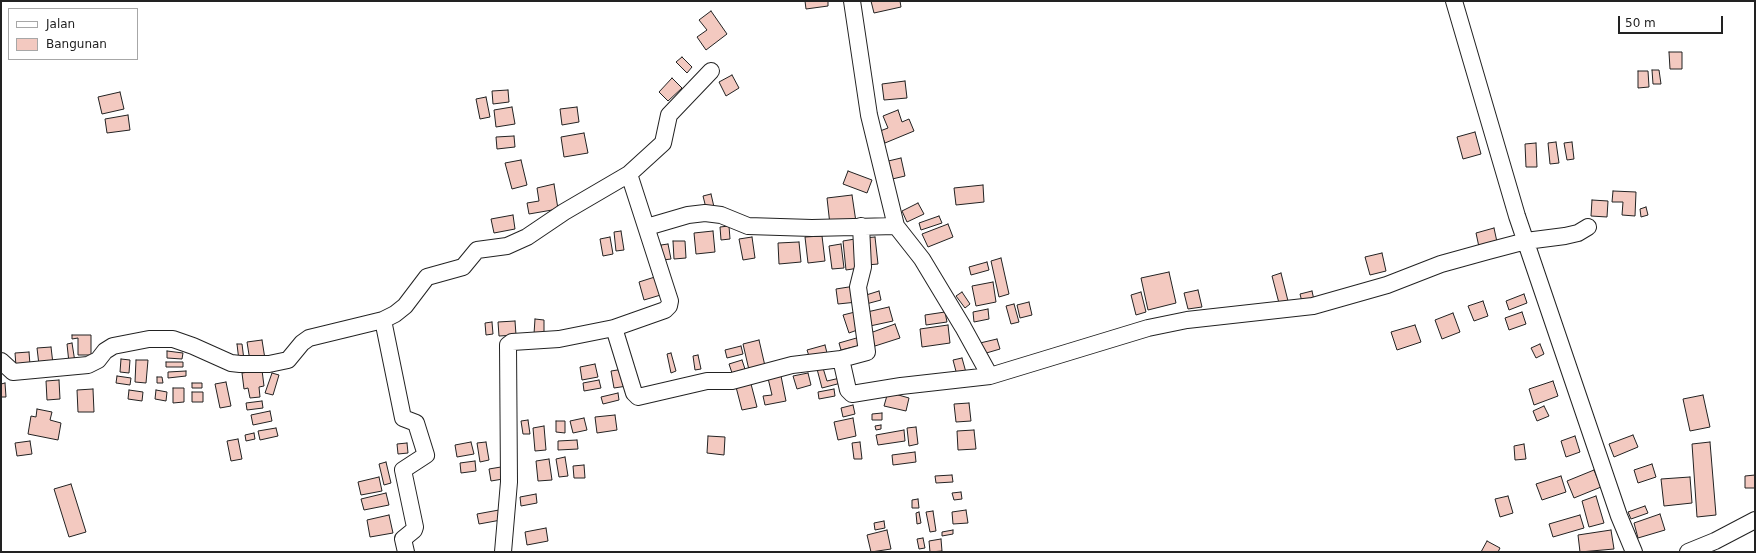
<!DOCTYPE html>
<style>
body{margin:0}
#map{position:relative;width:1756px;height:553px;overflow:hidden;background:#fff;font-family:"DejaVu Sans",sans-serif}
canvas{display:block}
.frame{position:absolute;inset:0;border:2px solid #222;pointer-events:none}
.legend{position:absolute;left:8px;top:8px;width:130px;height:52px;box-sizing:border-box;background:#fff;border:1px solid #a7a7a7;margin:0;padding:5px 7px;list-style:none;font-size:12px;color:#222}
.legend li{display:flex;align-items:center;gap:8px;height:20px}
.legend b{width:20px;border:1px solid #a7a7a7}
.scale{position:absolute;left:1618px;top:16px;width:105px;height:18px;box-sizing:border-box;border:2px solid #222;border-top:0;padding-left:5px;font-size:12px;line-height:14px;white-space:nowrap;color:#222;-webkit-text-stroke:3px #fff;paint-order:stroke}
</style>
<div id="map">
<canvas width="1756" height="553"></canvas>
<div class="frame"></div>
<ul class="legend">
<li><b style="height:5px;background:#fff"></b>Jalan</li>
<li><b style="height:11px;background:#f3c9c0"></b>Bangunan</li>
</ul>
<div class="scale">50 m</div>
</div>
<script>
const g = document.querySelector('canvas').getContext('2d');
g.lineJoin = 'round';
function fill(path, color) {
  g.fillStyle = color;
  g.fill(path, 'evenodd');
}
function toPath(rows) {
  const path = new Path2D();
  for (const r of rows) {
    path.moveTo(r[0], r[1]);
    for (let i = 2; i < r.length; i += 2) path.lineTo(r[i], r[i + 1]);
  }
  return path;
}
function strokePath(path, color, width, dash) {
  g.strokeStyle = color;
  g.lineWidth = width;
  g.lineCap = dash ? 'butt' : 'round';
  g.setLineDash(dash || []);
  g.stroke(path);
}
const building = toPath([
 [805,1,828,1,828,6,806,9,805,1],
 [871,1,900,1,901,7,874,13,871,1],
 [711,11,727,34,706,50,697,37,707,30,699,20,711,11],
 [1669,52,1682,52,1682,69,1670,69,1669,52],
 [682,57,692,67,687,73,676,62,682,57],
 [1652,70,1659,70,1661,84,1653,84,1652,70],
 [1638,71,1648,71,1649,87,1638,88,1638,71],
 [732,75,739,88,726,96,719,82,732,75],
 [672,78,682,88,668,101,659,92,672,78],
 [905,81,907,98,884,100,882,84,905,81],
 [508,90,509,102,493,104,492,91,508,90],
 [120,92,124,109,102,114,98,97,120,92],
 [486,97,490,117,480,119,476,99,486,97],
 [512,107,515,124,496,127,494,110,512,107],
 [577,107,579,122,562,125,560,109,577,107],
 [898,110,902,122,909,119,914,131,885,143,880,131,888,128,883,116,898,110],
 [128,115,130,130,107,133,105,119,128,115],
 [1475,132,1481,154,1463,159,1457,137,1475,132],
 [584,133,588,153,564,157,561,137,584,133],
 [514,136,515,147,497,149,496,137,514,136],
 [1556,142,1559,163,1550,164,1548,143,1556,142],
 [1572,142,1574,159,1567,160,1564,143,1572,142],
 [1536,143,1537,167,1526,167,1525,144,1536,143],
 [901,158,905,176,888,180,884,162,901,158],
 [521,160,527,185,512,189,505,163,521,160],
 [848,171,872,180,867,193,843,184,848,171],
 [554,184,558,209,529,214,527,203,539,201,537,188,554,184],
 [983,185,984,202,956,205,954,188,983,185],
 [1613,191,1636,192,1635,216,1622,215,1623,202,1612,202,1613,191],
 [711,194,714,207,706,208,703,196,711,194],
 [852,195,856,222,830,225,827,198,852,195],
 [1592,200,1608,201,1607,217,1591,216,1592,200],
 [918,203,924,214,907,222,902,211,918,203],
 [1646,207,1648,215,1641,217,1640,209,1646,207],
 [513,215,515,229,494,233,491,219,513,215],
 [939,216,942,223,921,230,919,223,939,216],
 [948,224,953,237,928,247,922,234,948,224],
 [729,226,730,239,721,240,720,227,729,226],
 [1494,228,1497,242,1479,247,1476,233,1494,228],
 [621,231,624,250,616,251,614,232,621,231],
 [713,231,715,252,696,254,694,233,713,231],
 [822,236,825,261,808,263,805,237,822,236],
 [610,237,613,254,603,256,600,239,610,237],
 [752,237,755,258,743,260,739,239,752,237],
 [875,237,878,264,867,265,864,238,875,237],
 [855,239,859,268,846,270,843,241,855,239],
 [673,241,685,241,686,258,674,259,673,241],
 [799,242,801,262,779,264,778,243,799,242],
 [668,244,671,259,663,260,661,245,668,244],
 [841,244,844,268,832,269,829,246,841,244],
 [1382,253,1386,271,1370,275,1365,257,1382,253],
 [1001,258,1009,294,999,297,991,261,1001,258],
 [987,262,989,270,971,275,969,267,987,262],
 [1169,272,1176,303,1148,310,1141,278,1169,272],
 [1281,273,1289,305,1280,307,1272,276,1281,273],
 [658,276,664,294,644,300,639,282,658,276],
 [993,282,996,302,976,306,972,286,993,282],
 [855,286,857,302,838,304,836,289,855,286],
 [1198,290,1202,307,1188,309,1184,293,1198,290],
 [879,291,881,300,866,304,863,296,879,291],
 [1312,291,1314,300,1302,302,1300,294,1312,291],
 [962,292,970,304,965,308,956,296,962,292],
 [1141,292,1146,312,1136,315,1131,295,1141,292],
 [1524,294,1527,303,1509,310,1506,301,1524,294],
 [1483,301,1488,316,1474,321,1468,306,1483,301],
 [1029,302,1032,315,1020,318,1017,305,1029,302],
 [1014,304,1019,322,1011,324,1006,306,1014,304],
 [889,307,893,321,870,326,867,312,889,307],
 [988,309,989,319,974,322,973,312,988,309],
 [855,312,860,329,849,333,843,315,855,312],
 [945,312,947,322,926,325,925,315,945,312],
 [1522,312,1526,324,1509,330,1505,318,1522,312],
 [1453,313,1460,332,1442,339,1435,320,1453,313],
 [535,319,544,320,544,334,534,334,535,319],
 [515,321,516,335,499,336,498,322,515,321],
 [492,322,493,334,486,335,485,323,492,322],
 [895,324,900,338,875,346,870,333,895,324],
 [948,325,950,343,922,347,920,329,948,325],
 [1415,325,1421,342,1397,350,1391,332,1415,325],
 [72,335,91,335,91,355,78,355,78,338,72,339,72,335],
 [860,337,862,345,841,350,839,343,860,337],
 [997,339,1000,349,983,354,980,343,997,339],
 [262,340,265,359,250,361,247,342,262,340],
 [759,340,765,366,749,370,743,344,759,340],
 [72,343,75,362,69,363,67,344,72,343],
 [237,344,242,344,244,360,239,361,237,344],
 [1540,344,1544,354,1536,358,1531,348,1540,344],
 [825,345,828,357,811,362,807,350,825,345],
 [741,346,743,354,727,358,725,350,741,346],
 [51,347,53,364,39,365,37,348,51,347],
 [167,351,183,353,182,359,167,358,167,351],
 [29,352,30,365,16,366,15,353,29,352],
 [671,353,676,371,671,373,667,354,671,353],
 [698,355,701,369,695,370,693,356,698,355],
 [962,358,967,376,958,379,953,360,962,358],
 [121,359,130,360,129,373,120,372,121,359],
 [136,360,148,360,146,383,135,382,136,360],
 [742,360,745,369,732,373,729,364,742,360],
 [166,362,183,362,183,367,166,367,166,362],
 [595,364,598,377,582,380,580,367,595,364],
 [823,368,827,381,840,378,841,383,822,388,817,369,823,368],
 [624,369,627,386,614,388,611,371,624,369],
 [262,370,264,386,259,387,260,397,250,398,248,388,244,389,242,373,262,370],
 [186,371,186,376,168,378,168,372,186,371],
 [780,371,786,401,765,405,763,396,772,395,767,374,780,371],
 [272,373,279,375,273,395,265,393,272,373],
 [808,373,811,385,797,389,793,376,808,373],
 [117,376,131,378,130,385,116,383,117,376],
 [157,377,162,377,163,383,157,383,157,377],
 [59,380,60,399,47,400,46,381,59,380],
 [599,380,601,388,584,391,583,383,599,380],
 [1553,381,1558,396,1534,405,1529,389,1553,381],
 [226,382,231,406,220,408,215,384,226,382],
 [5,383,6,397,1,397,1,384,5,383],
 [192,383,202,383,202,388,192,388,192,383],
 [751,384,757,407,742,410,736,387,751,384],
 [173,388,184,388,184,402,173,403,173,388],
 [93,389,94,412,78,412,77,390,93,389],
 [834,389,835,396,819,399,818,392,834,389],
 [129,390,143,392,142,401,128,399,129,390],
 [156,390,167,392,166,401,155,399,156,390],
 [192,392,203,392,203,402,192,402,192,392],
 [888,392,909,398,906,411,884,406,888,392],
 [618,393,619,400,603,404,601,397,618,393],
 [1703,395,1710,427,1690,431,1683,399,1703,395],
 [262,401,263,408,247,410,246,403,262,401],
 [969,403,971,421,956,422,954,404,969,403],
 [853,405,855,414,843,417,841,408,853,405],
 [1544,406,1549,416,1537,421,1533,411,1544,406],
 [37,409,52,412,50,420,61,423,58,440,28,434,31,416,36,417,37,409],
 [270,411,272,421,253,425,251,415,270,411],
 [882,413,882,420,872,420,872,414,882,413],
 [615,415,617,430,597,433,595,417,615,415],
 [584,418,587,430,573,433,570,421,584,418],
 [853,418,856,436,838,440,834,422,853,418],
 [528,420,530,434,523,434,521,421,528,420],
 [556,421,565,421,565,433,556,432,556,421],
 [881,425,881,429,876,430,875,426,881,425],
 [544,426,546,450,535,451,533,428,544,426],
 [916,427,918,444,909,446,907,428,916,427],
 [276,428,278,436,260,440,258,431,276,428],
 [904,430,905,441,878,445,876,435,904,430],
 [974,430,976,449,958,450,957,431,974,430],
 [254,433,255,439,246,441,245,435,254,433],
 [1633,435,1638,447,1614,457,1609,444,1633,435],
 [708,436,725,437,724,455,707,453,708,436],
 [1575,436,1580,452,1566,457,1561,441,1575,436],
 [238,439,242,459,231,461,227,441,238,439],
 [577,440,578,449,558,450,558,441,577,440],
 [30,441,32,454,17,456,15,443,30,441],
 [471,442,474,454,457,457,455,445,471,442],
 [486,442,489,460,480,462,477,443,486,442],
 [860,442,862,459,854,459,852,443,860,442],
 [1710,442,1716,515,1697,517,1692,444,1710,442],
 [407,443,408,453,398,454,397,444,407,443],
 [1524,444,1526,459,1515,460,1514,446,1524,444],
 [915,452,916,462,893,465,892,455,915,452],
 [565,457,568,476,559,477,556,459,565,457],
 [549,459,552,480,538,481,536,461,549,459],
 [475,461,476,471,461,473,460,463,475,461],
 [386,462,391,483,384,485,379,464,386,462],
 [1652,464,1656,477,1638,483,1634,470,1652,464],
 [584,465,585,478,574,478,573,466,584,465],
 [501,467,503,479,491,481,489,469,501,467],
 [1594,470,1601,487,1574,498,1567,481,1594,470],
 [952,475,953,482,936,483,935,476,952,475],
 [1755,475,1755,488,1745,488,1745,476,1755,475],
 [1561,476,1566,492,1542,500,1536,484,1561,476],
 [379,477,382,491,361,495,358,482,379,477],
 [1690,477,1692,503,1664,506,1661,479,1690,477],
 [71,484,86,532,69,537,54,489,71,484],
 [961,492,962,499,954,500,952,493,961,492],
 [386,493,389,505,364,510,361,499,386,493],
 [536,494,537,503,521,506,520,497,536,494],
 [1508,496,1513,513,1500,517,1495,499,1508,496],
 [1596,496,1604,523,1589,527,1582,501,1596,496],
 [918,499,919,508,912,508,912,500,918,499],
 [1645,506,1648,513,1631,519,1628,512,1645,506],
 [499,510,501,520,479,524,477,514,499,510],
 [966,510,968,523,953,524,952,512,966,510],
 [933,511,936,531,930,532,926,512,933,511],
 [919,512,921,523,917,524,916,513,919,512],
 [1660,514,1665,530,1638,538,1634,523,1660,514],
 [389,515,393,533,370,537,367,520,389,515],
 [1580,515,1584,528,1553,537,1549,524,1580,515],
 [884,521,885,528,875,530,874,523,884,521],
 [546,528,548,541,527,545,525,532,546,528],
 [887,530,891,549,871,552,867,535,887,530],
 [953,530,953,534,942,536,942,532,953,530],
 [1611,530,1614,549,1580,552,1578,535,1611,530],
 [923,538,925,548,919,549,917,539,923,538],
 [941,539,942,551,930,552,929,541,941,539],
 [1487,541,1500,548,1498,552,1481,552,1487,541]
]);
fill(building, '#f3c9c0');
strokePath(building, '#222', 1);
const minor = toPath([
 [1454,1,1517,216,1619,516,1634,552],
 [647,227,688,215,705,213,721,215,748,226,812,228,896,226],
 [383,320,403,418,416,423,426,455,403,470,415,527,414,530,403,539,406,552],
 [614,328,634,393,638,397,707,381,732,381,792,365,841,359,848,390,852,394,901,386,990,376,963,327,922,259,896,226,869,115,852,1],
 [841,359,867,352,858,287,863,267,861,226],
 [1,361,13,372,88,365,98,360,105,351,113,346,149,339,173,339,193,346,231,363,240,364,269,364,288,360,302,343,309,338,383,320,395,314,405,306,427,277,463,267,477,250,507,246,527,237,564,212,629,174,663,143,669,115,711,71],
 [990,376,1148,328,1187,320,1313,306,1387,285,1441,264,1488,251,1526,241,1565,236,1578,233,1588,227],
 [503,552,509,482,508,345,512,342,559,339,614,328,665,310,669,306,670,301,629,174],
 [1688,552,1715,541,1755,520]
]);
strokePath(minor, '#222', 18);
strokePath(minor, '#fff', 16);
</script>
